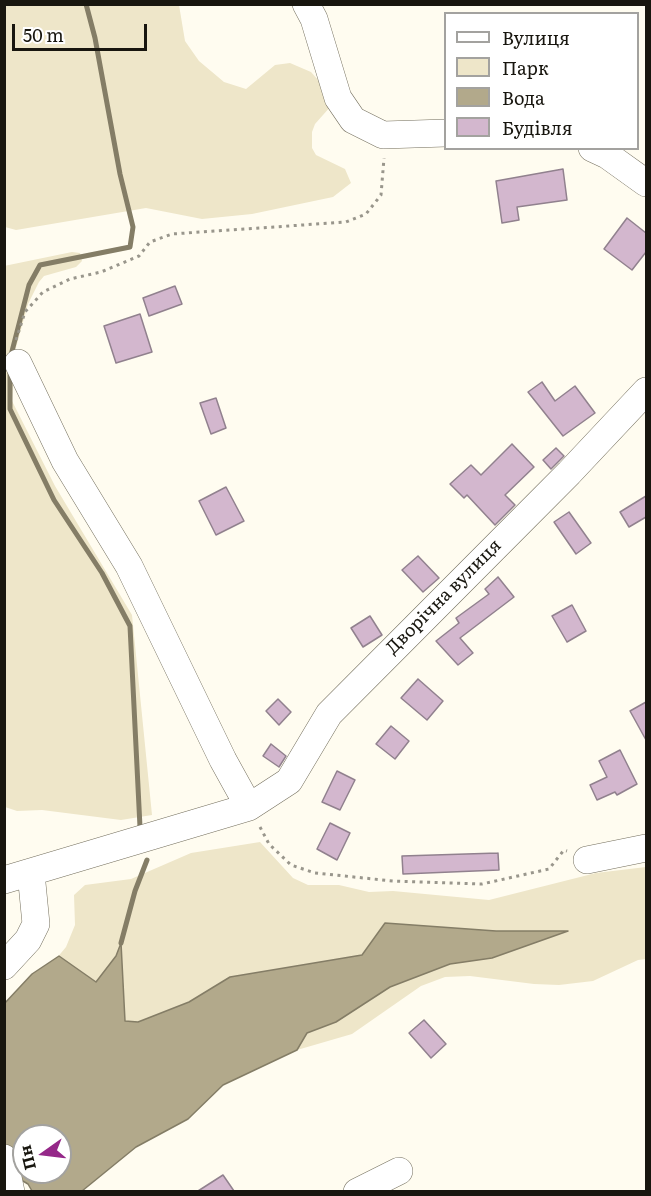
<!DOCTYPE html>
<meta charset="utf-8">
<style>
body{margin:0}
#map{position:relative;width:651px;height:1196px;overflow:hidden;background:#fffcf0;font-family:Literata,serif}
canvas{display:block}
.frame{position:absolute;inset:0;border:6px solid #18160f;pointer-events:none}
.legend{position:absolute;left:444px;top:12px;width:195px;height:138px;box-sizing:border-box;background:#fff;border:2px solid #a3a29f;margin:0;padding:8px 10px;list-style:none;font-size:18px;color:#18160f}
.legend li{display:flex;align-items:center;gap:12px;height:30px}
.legend b{width:30px;border:2px solid #a3a29f}
.north{position:absolute;left:12px;top:1124px;width:60px;height:60px;box-sizing:border-box;background:#fff;border:2px solid #a3a29f;border-radius:50%;rotate:256deg;font-size:16px;font-weight:700;line-height:24px;text-align:center;color:#18160f}
.north::after{content:'';display:block;margin:auto;width:21px;height:27px;background:#952889;clip-path:polygon(50% 0,100% 100%,50% 72%,0 100%)}
.scale{position:absolute;left:12px;top:24px;width:135px;height:27px;box-sizing:border-box;border:3px solid #18160f;border-top:0;padding-left:8px;font-size:18px;line-height:21px;white-space:nowrap;color:#18160f;-webkit-text-stroke:4px #fff;paint-order:stroke}
</style>
<div id="map">
<canvas width="651" height="1196"></canvas>
<div class="frame"></div>
<ul class="legend">
<li><b style="height:8px;background:#fff"></b>Вулиця</li>
<li><b style="height:16px;background:#eee6c9"></b>Парк</li>
<li><b style="height:16px;background:#b2a98b"></b>Вода</li>
<li><b style="height:16px;background:#d3b7ce"></b>Будівля</li>
</ul>
<div class="north">Пн</div>
<div class="scale">50 m</div>
</div>
<script>
const g = document.querySelector('canvas').getContext('2d');
g.lineJoin = 'round';
function fill(path, color) {
  g.fillStyle = color;
  g.fill(path, 'evenodd');
}
function toPath(rows) {
  const path = new Path2D();
  for (const r of rows) {
    path.moveTo(r[0], r[1]);
    for (let i = 2; i < r.length; i += 2) path.lineTo(r[i], r[i + 1]);
  }
  return path;
}
function strokePath(path, color, width, dash) {
  g.strokeStyle = color;
  g.lineWidth = width;
  g.lineCap = dash ? 'butt' : 'round';
  g.setLineDash(dash || []);
  g.stroke(path);
}
function drawText(font, color, halo, rows, align = 'center') {
  g.font = font + ' Literata,serif';
  g.lineWidth = 6;
  g.setLineDash([]);
  g.textBaseline = 'middle';
  g.strokeStyle = halo;
  g.fillStyle = color;
  for (const [text, x, y, turn = 0] of rows) {
    g.save();
    g.translate(x, y);
    g.rotate((+turn || 0) * Math.PI / 180);
    g.textAlign = isNaN(turn) ? turn : align;
    if (halo) g.strokeText(text, 0, 0);
    g.fillText(text, 0, 0);
    g.restore();
  }
}
fill(toPath([
 [5,5,179,5,185,41,199,61,224,82,246,89,275,65,290,63,311,72,327,90,331,106,315,124,312,132,312,148,316,155,345,169,351,183,333,197,252,214,202,219,146,208,16,230,5,227],
 [72,252,80,253,82,261,76,267,44,276,39,282,28,304,15,351,12,401,55,486,132,615,152,815,121,820,42,810,17,811,5,807,4,266],
 [260,842,293,878,308,885,339,885,369,892,393,891,489,900,596,873,646,867,646,959,638,960,593,981,559,985,534,984,470,976,445,977,421,986,352,1034,297,1050,223,1085,188,1119,136,1147,82,1191,32,1191,28,1184,16,1177,5,1191,4,1004,32,974,56,959,66,947,75,925,74,895,85,885,131,879,191,853],
 [24,1136,60,1136,60,1172,24,1172]
]), '#eee6c9');
const water = toPath([
 [385,923,496,931,568,931,492,958,450,964,390,987,336,1022,307,1033,297,1050,223,1085,188,1119,136,1147,82,1191,32,1191,28,1184,16,1177,5,1191,4,1004,32,974,59,956,96,982,116,956,121,943,125,1021,138,1022,189,1002,230,977,362,955,385,923],
 [24,1136,60,1136,60,1172,24,1172,24,1136]
]);
fill(water, '#b2a98b');
strokePath(water, '#847d66', 1.5);
strokePath(toPath([
 [10,359,29,285,40,265,130,247,133,227,120,174,95,38,86,4],
 [10,371,10,409,54,500,102,573,130,626,140,827],
 [121,943,135,891,147,860]
]), '#847d66', 5);
const building = toPath([
 [563,169,567,200,517,207,519,220,502,223,496,181,563,169],
 [627,218,646,233,646,252,632,270,604,249,627,218],
 [175,286,182,304,149,316,143,298,175,286],
 [140,314,152,352,116,363,104,326,140,314],
 [542,382,555,401,575,386,595,413,563,436,528,392,542,382],
 [216,398,226,428,211,434,200,403,216,398],
 [512,444,534,467,505,495,515,505,495,525,467,495,464,498,450,484,471,465,481,475,512,444],
 [556,448,564,456,551,469,543,460,556,448],
 [226,487,244,521,216,535,199,501,226,487],
 [646,496,646,517,629,527,620,512,646,496],
 [569,512,591,543,576,554,554,522,569,512],
 [418,556,439,578,423,592,402,570,418,556],
 [498,577,514,597,460,638,473,653,458,665,436,641,459,623,456,618,489,594,485,589,498,577],
 [572,605,586,631,567,642,552,616,572,605],
 [370,616,382,635,363,647,351,628,370,616],
 [418,679,443,701,427,720,401,698,418,679],
 [278,699,291,712,279,725,266,711,278,699],
 [646,702,646,740,630,711,646,702],
 [391,726,409,741,395,759,376,744,391,726],
 [271,744,286,756,279,767,263,756,271,744],
 [620,750,637,784,617,795,615,792,597,800,590,785,607,777,599,761,620,750],
 [337,771,355,780,340,810,322,802,337,771],
 [330,823,350,833,337,860,317,849,330,823],
 [498,853,499,870,403,874,402,856,498,853],
 [424,1020,446,1044,431,1058,409,1033,424,1020],
 [223,1175,234,1191,198,1191,223,1175]
]);
fill(building, '#d3b7ce');
strokePath(building, '#91818e', 1.5);
const minor = toPath([
 [306,4,314,19,338,98,353,120,383,135,446,133],
 [592,148,607,155,646,183],
 [18,363,65,461,129,566,223,760,249,807],
 [587,860,646,848],
 [4,880,249,807,289,781,329,714,569,473,646,391],
 [4,966,28,940,36,924,31,873],
 [4,1158,11,1192],
 [357,1192,399,1171]
]);
strokePath(minor, '#746f5e', 28);
strokePath(toPath([
 [16,340,25,312,43,292,70,279,101,272,139,256,150,242,172,234,346,222,366,214,381,195,384,158],
 [260,827,269,844,291,865,315,873,393,881,482,884,549,869,564,850,567,851]
]), '#99968c', 3, [3, 4.5]);
strokePath(minor, '#fff', 27);
drawText('18px', '#18160f', '#fff', [
 ["Дворічна вулиця",444,597,-45]
]);
</script>
